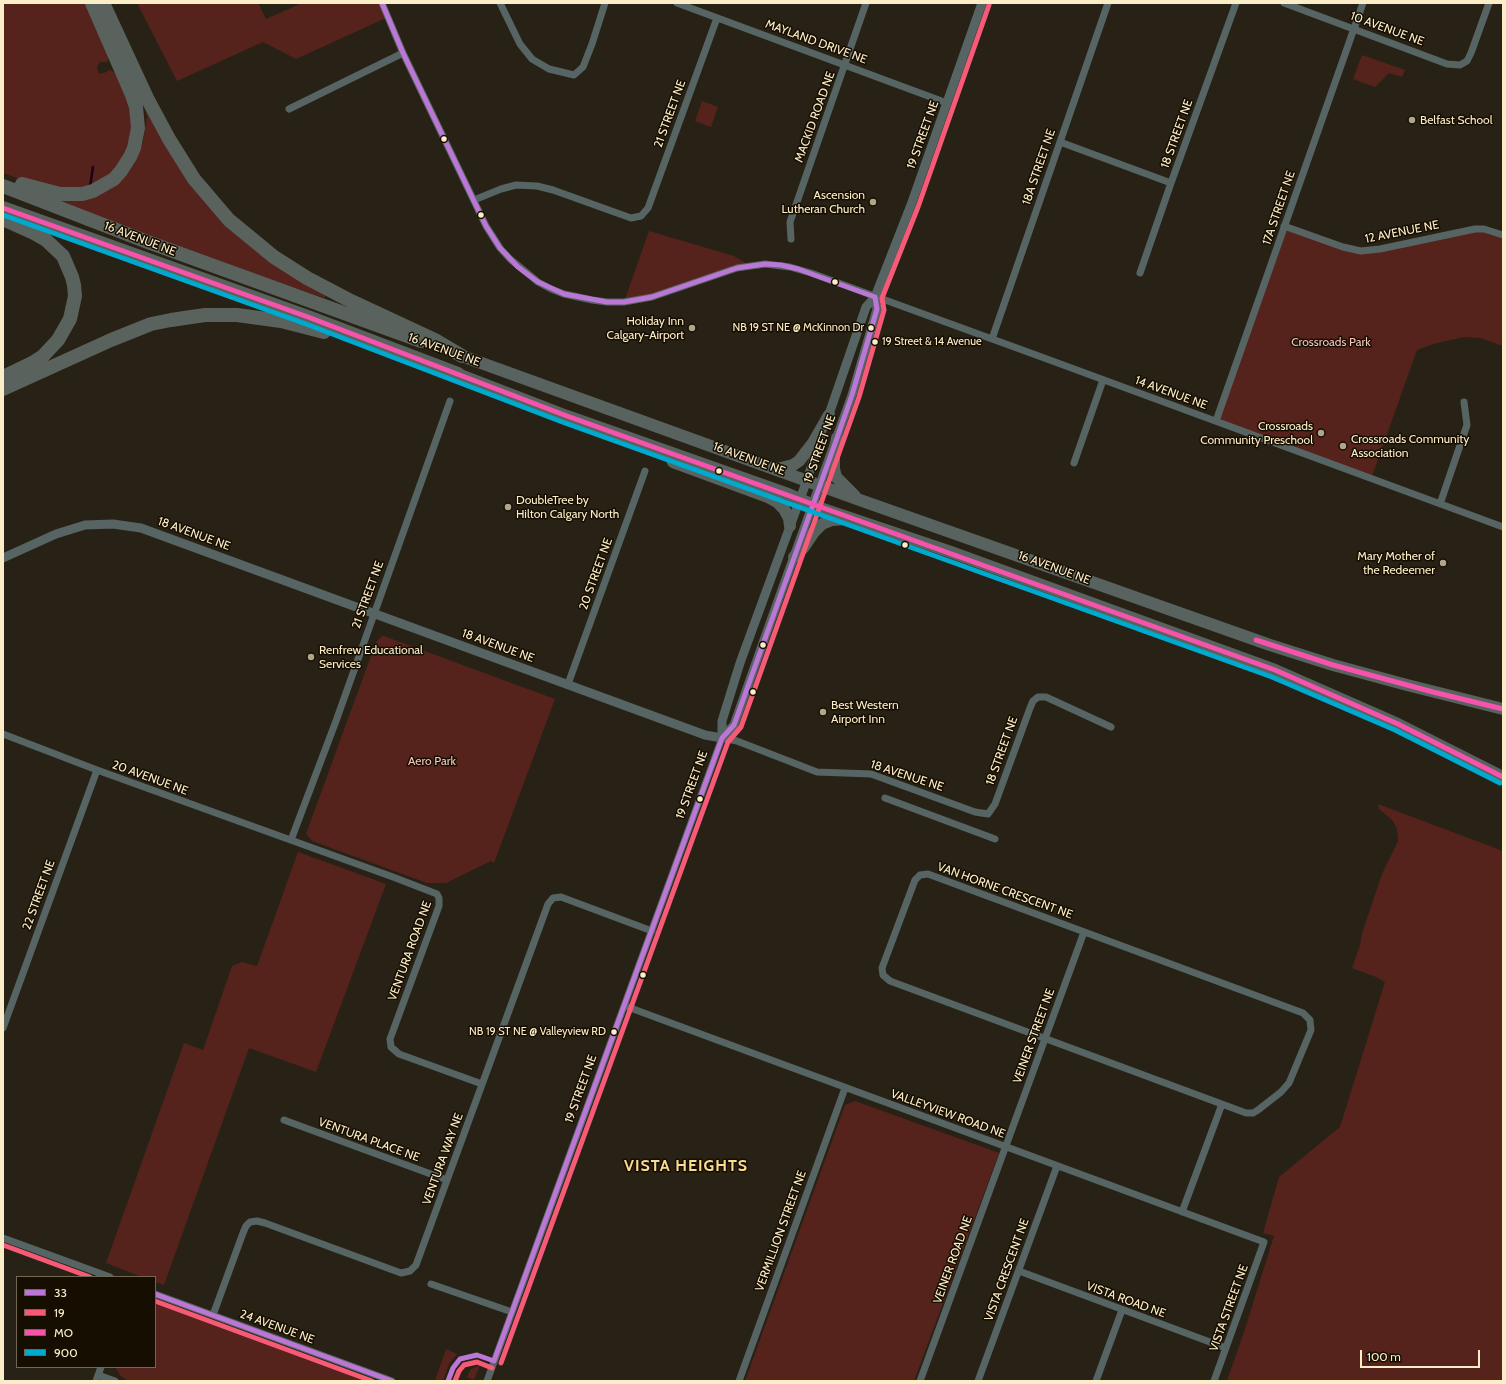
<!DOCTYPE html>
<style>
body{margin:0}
#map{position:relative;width:1506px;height:1384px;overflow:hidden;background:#272215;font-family:Cabin,sans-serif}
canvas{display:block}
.frame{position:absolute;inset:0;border:4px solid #fcedc9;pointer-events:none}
.legend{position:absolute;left:16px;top:1276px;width:140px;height:92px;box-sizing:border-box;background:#160e00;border:1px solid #726750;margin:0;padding:5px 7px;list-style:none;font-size:12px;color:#fcedc9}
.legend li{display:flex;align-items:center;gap:8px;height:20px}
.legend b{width:20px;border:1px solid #726750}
.scale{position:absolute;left:1360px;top:1350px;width:120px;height:18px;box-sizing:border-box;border:2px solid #fcedc9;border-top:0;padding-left:5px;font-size:12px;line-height:14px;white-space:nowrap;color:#fcedc9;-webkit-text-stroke:3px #160e00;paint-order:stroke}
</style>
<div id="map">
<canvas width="1506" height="1384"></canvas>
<div class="frame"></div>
<ul class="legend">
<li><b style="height:5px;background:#ba77d6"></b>33</li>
<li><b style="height:5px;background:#f75a77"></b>19</li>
<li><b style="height:5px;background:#f653ac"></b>MO</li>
<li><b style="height:5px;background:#00a9ce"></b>900</li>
</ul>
<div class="scale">100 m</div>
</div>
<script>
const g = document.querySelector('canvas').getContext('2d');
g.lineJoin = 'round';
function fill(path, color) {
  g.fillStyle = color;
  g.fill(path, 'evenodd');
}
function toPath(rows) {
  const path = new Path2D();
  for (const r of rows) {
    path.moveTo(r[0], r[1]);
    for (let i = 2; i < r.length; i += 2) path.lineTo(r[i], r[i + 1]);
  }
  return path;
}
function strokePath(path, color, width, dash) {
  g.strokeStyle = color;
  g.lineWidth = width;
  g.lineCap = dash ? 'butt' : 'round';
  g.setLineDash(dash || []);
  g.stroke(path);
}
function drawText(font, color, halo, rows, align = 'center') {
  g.font = font + ' Cabin,sans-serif';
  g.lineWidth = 3;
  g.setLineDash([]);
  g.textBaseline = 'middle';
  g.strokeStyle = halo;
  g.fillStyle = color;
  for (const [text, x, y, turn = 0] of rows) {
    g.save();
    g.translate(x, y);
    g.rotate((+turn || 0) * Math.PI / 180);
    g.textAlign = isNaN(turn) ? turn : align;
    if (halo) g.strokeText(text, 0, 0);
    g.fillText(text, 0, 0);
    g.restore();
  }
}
fill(toPath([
 [3,3,86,3,109,57,107,62,101,62,99,63,97,67,99,74,107,72,109,69,115,73,128,100,132,126,131,141,114,172,80,191,36,185,3,173],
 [137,3,258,3,266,19,302,3,382,3,388,17,296,59,263,42,177,81],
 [1362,55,1405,70,1402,77,1389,73,1375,87,1353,79],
 [702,101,718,107,711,127,695,121],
 [144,105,183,172,326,295,325,298,224,264,62,202,62,200,127,174,135,163,143,142,147,117],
 [1284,226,1361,251,1475,229,1503,235,1503,346,1480,338,1464,337,1433,344,1417,350,1371,479,1216,421],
 [649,231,734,256,749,265,679,288,624,302],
 [382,636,384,636,555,699,494,863,491,861,446,883,427,883,312,841,306,834,376,642],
 [1378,804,1503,851,1503,1381,1227,1381,1245,1329,1274,1236,1263,1233,1279,1177,1340,1127,1385,982,1376,977,1352,968,1360,945,1362,933,1382,874,1398,841,1397,829,1393,821,1379,809],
 [298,852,386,884,316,1072,249,1048,164,1285,155,1282,155,1277,142,1277,106,1263,184,1043,203,1050,232,966,242,962,257,966],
 [855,1101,999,1153,914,1381,745,1381,845,1105],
 [155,1301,159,1303,370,1381,128,1381,120,1375,115,1367,155,1367],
 [446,1349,457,1354,449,1364,443,1381,435,1381],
 [480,1365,474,1380,467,1377,471,1369]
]), '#56231c');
strokePath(toPath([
 [90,187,93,167]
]), '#1a0319', 2.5);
strokePath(toPath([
 [382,3,403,53,486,226,500,248,510,259,538,282,551,289,564,294,592,300,607,302,624,302,652,297,737,268,765,264,790,267,811,273,1047,359,1503,527],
 [500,3,520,44,532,59,549,69,574,75,583,67,592,44,605,3],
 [677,3,947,103],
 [1284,3,1447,64,1460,65,1467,61,1471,53,1489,3],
 [289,109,403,53],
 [1060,142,1171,183],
 [474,200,501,189,516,185,537,186,553,190,631,218,641,216,648,208,717,18],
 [1284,226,1343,247,1361,251,1380,249,1475,229,1484,229,1503,235],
 [791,239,790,222,866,3],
 [1140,273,1171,183,1236,3],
 [992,339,1108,3],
 [1216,421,1363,3],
 [1074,463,1103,380],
 [1440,504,1467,425,1464,402],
 [568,684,645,471],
 [3,734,97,770,393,877,437,894,439,898,439,906,390,1039,391,1047,399,1054,482,1084],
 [885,798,995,839],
 [291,840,336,721,450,401],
 [928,874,1303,1013,1310,1020,1311,1030,1289,1083,1281,1092,1258,1110,1253,1113,1246,1113,890,981,883,975,882,968,915,880,920,875,928,874],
 [625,1006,1264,1242,1214,1381],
 [3,1028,97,770],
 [284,1120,447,1180],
 [1182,1212,1222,1104],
 [3,1238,110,1277],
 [1019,1271,1226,1348],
 [431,1284,512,1312],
 [155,1294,392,1381],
 [213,1315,243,1233,246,1226,250,1222,257,1221,265,1223,401,1273,410,1271,416,1265,548,904,553,898,561,897,652,931],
 [98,1375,115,1381],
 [96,1381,101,1367],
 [487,1381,722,738,737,741,817,772,871,774,975,812,988,814,995,804,1030,708,1033,701,1038,697,1046,697,1111,727],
 [739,1381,845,1088],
 [920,1381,1084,932],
 [978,1381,1057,1166],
 [1096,1381,1122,1310]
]), '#576464', 7);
strokePath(toPath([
 [827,420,866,307,875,297,911,205,982,3],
 [3,558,56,534,85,525,113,524,141,528,705,735,722,738],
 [722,738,722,721,740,663,807,480,821,436],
 [722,738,734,725,769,626,852,395,877,309,875,297]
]), '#576464', 9);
strokePath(toPath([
 [462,356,857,499,1270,645,1333,665,1407,685,1503,709],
 [458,374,567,416,788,494,823,509,948,551,1275,670,1398,724,1503,777],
 [837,438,834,456,834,469,836,477,855,496],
 [672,460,673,462,768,497,777,502,784,509,789,518,790,526],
 [777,469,793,465,799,461,813,443,829,415],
 [794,557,804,547,814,532,822,524,832,520,845,519]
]), '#58625e', 12);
strokePath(toPath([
 [103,3,147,98,169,139,194,179,229,220,274,257,307,278,347,299,435,340,462,356],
 [22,184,60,194,82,194,93,191,114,179,121,171,130,157,134,148,138,128,136,107,132,95,92,3],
 [3,186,145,241,421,341],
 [3,208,308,317,458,374],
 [3,219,32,232,46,240,63,256,72,277,74,285,75,296,70,319,58,340,43,356,34,362,3,377],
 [3,389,111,340,151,324,171,320,205,315,237,315,281,321,324,332]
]), '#59625c', 14);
strokePath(toPath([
 [382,3,403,53,486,226,500,248,518,267,538,282,564,294,607,302,624,302,652,297,737,268,765,264,781,265,798,269,875,297],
 [155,1294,392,1381],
 [494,1361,722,738,734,725,837,438,852,395,877,309,875,297],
 [448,1381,453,1368,460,1359,477,1355,494,1361]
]), '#ba77d6', 5);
strokePath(toPath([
 [3,1245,90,1277],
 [155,1301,372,1381],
 [501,1363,728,742,741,727,859,397,884,310,882,298,918,207,989,5],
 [455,1381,459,1371,464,1365,477,1362,492,1368]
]), '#f75a77', 5);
strokePath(toPath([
 [3,208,308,317,567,416,1275,670,1398,724,1503,777],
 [1256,640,1333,665,1433,692,1503,709]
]), '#f653ac', 5);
strokePath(toPath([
 [3,215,306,324,565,423,1272,677,1395,730,1500,783]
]), '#00a9ce', 5);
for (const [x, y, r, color] of [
 [1412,120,4,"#b1a68a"],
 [444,139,3.5,"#fcedc9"],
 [873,202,4,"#b1a68a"],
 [481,215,3.5,"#fcedc9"],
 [835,282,3.5,"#fcedc9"],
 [692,328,4,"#b1a68a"],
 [871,328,3.5,"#fcedc9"],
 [875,342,3.5,"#fcedc9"],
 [1321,433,4,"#b1a68a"],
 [1343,446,4,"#b1a68a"],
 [719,471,3.5,"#fcedc9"],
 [508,507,4,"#b1a68a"],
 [905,545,3.5,"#fcedc9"],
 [1443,563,4,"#b1a68a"],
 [763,645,3.5,"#fcedc9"],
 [311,657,4,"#b1a68a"],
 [753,692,3.5,"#fcedc9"],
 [823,712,4,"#b1a68a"],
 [700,799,3.5,"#fcedc9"],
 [643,975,3.5,"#fcedc9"],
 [614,1032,3.5,"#fcedc9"]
]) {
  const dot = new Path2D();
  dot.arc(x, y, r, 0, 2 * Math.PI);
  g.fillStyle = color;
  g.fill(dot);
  strokePath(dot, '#160e00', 1.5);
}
drawText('11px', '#fcedc9', '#160e00', [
 ["NB 19 ST NE @ McKinnon Dr",864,328],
 ["19 Street & 14 Avenue",882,342,"left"],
 ["NB 19 ST NE @ Valleyview RD",606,1032]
], 'right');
drawText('12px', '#fcedc9', '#160e00', [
 ["10 AVENUE NE",1387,29,20],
 ["MAYLAND DRIVE NE",816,42,20],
 ["21 STREET NE",670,114,-70],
 ["MACKID ROAD NE",815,117,-70],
 ["18 STREET NE",1177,134,-70],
 ["19 STREET NE",923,135,-70],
 ["18A STREET NE",1039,167,-71],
 ["17A STREET NE",1279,208,-71],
 ["12 AVENUE NE",1402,232,-11],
 ["16 AVENUE NE",140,239,21],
 ["16 AVENUE NE",444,350,20],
 ["14 AVENUE NE",1171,393,20],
 ["19 STREET NE",820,449,-70],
 ["16 AVENUE NE",749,459,20],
 ["18 AVENUE NE",194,534,20],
 ["16 AVENUE NE",1054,568,20],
 ["20 STREET NE",596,574,-70],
 ["21 STREET NE",368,595,-70],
 ["18 AVENUE NE",498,646,20],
 ["18 STREET NE",1002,751,-70],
 ["18 AVENUE NE",907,776,18],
 ["20 AVENUE NE",150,778,20],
 ["19 STREET NE",692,785,-70],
 ["VAN HORNE CRESCENT NE",1005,891,20],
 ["22 STREET NE",39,895,-70],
 ["VENTURA ROAD NE",410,951,-70],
 ["VEINER STREET NE",1034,1036,-70],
 ["19 STREET NE",581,1089,-70],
 ["VALLEYVIEW ROAD NE",948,1114,20],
 ["VENTURA PLACE NE",369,1140,20],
 ["VENTURA WAY NE",443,1159,-70],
 ["VERMILLION STREET NE",781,1231,-70],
 ["VEINER ROAD NE",953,1260,-70],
 ["VISTA CRESCENT NE",1007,1270,-70],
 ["VISTA ROAD NE",1126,1300,20],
 ["VISTA STREET NE",1229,1308,-70],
 ["24 AVENUE NE",277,1327,20]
]);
drawText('12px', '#fcedc9', '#160e00', [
 ["Belfast School",1420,120],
 ["Ascension",865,195,"right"],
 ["Lutheran Church",865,209,"right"],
 ["Holiday Inn",684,321,"right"],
 ["Calgary-Airport",684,335,"right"],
 ["Crossroads",1313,426,"right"],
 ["Community Preschool",1313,440,"right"],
 ["Crossroads Community",1351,439],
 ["Association",1351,453],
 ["DoubleTree by",516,500],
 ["Hilton Calgary North",516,514],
 ["Mary Mother of",1435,556,"right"],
 ["the Redeemer",1435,570,"right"],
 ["Renfrew Educational",319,650],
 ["Services",319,664],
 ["Best Western",831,705],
 ["Airport Inn",831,719]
], 'left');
drawText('12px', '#f5c4bc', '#160e00', [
 ["Crossroads Park",1331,342],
 ["Aero Park",432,761]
]);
g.letterSpacing = '1px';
drawText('bold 16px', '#fadc91', '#160e00', [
 ["VISTA HEIGHTS",686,1166]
]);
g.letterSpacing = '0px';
</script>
